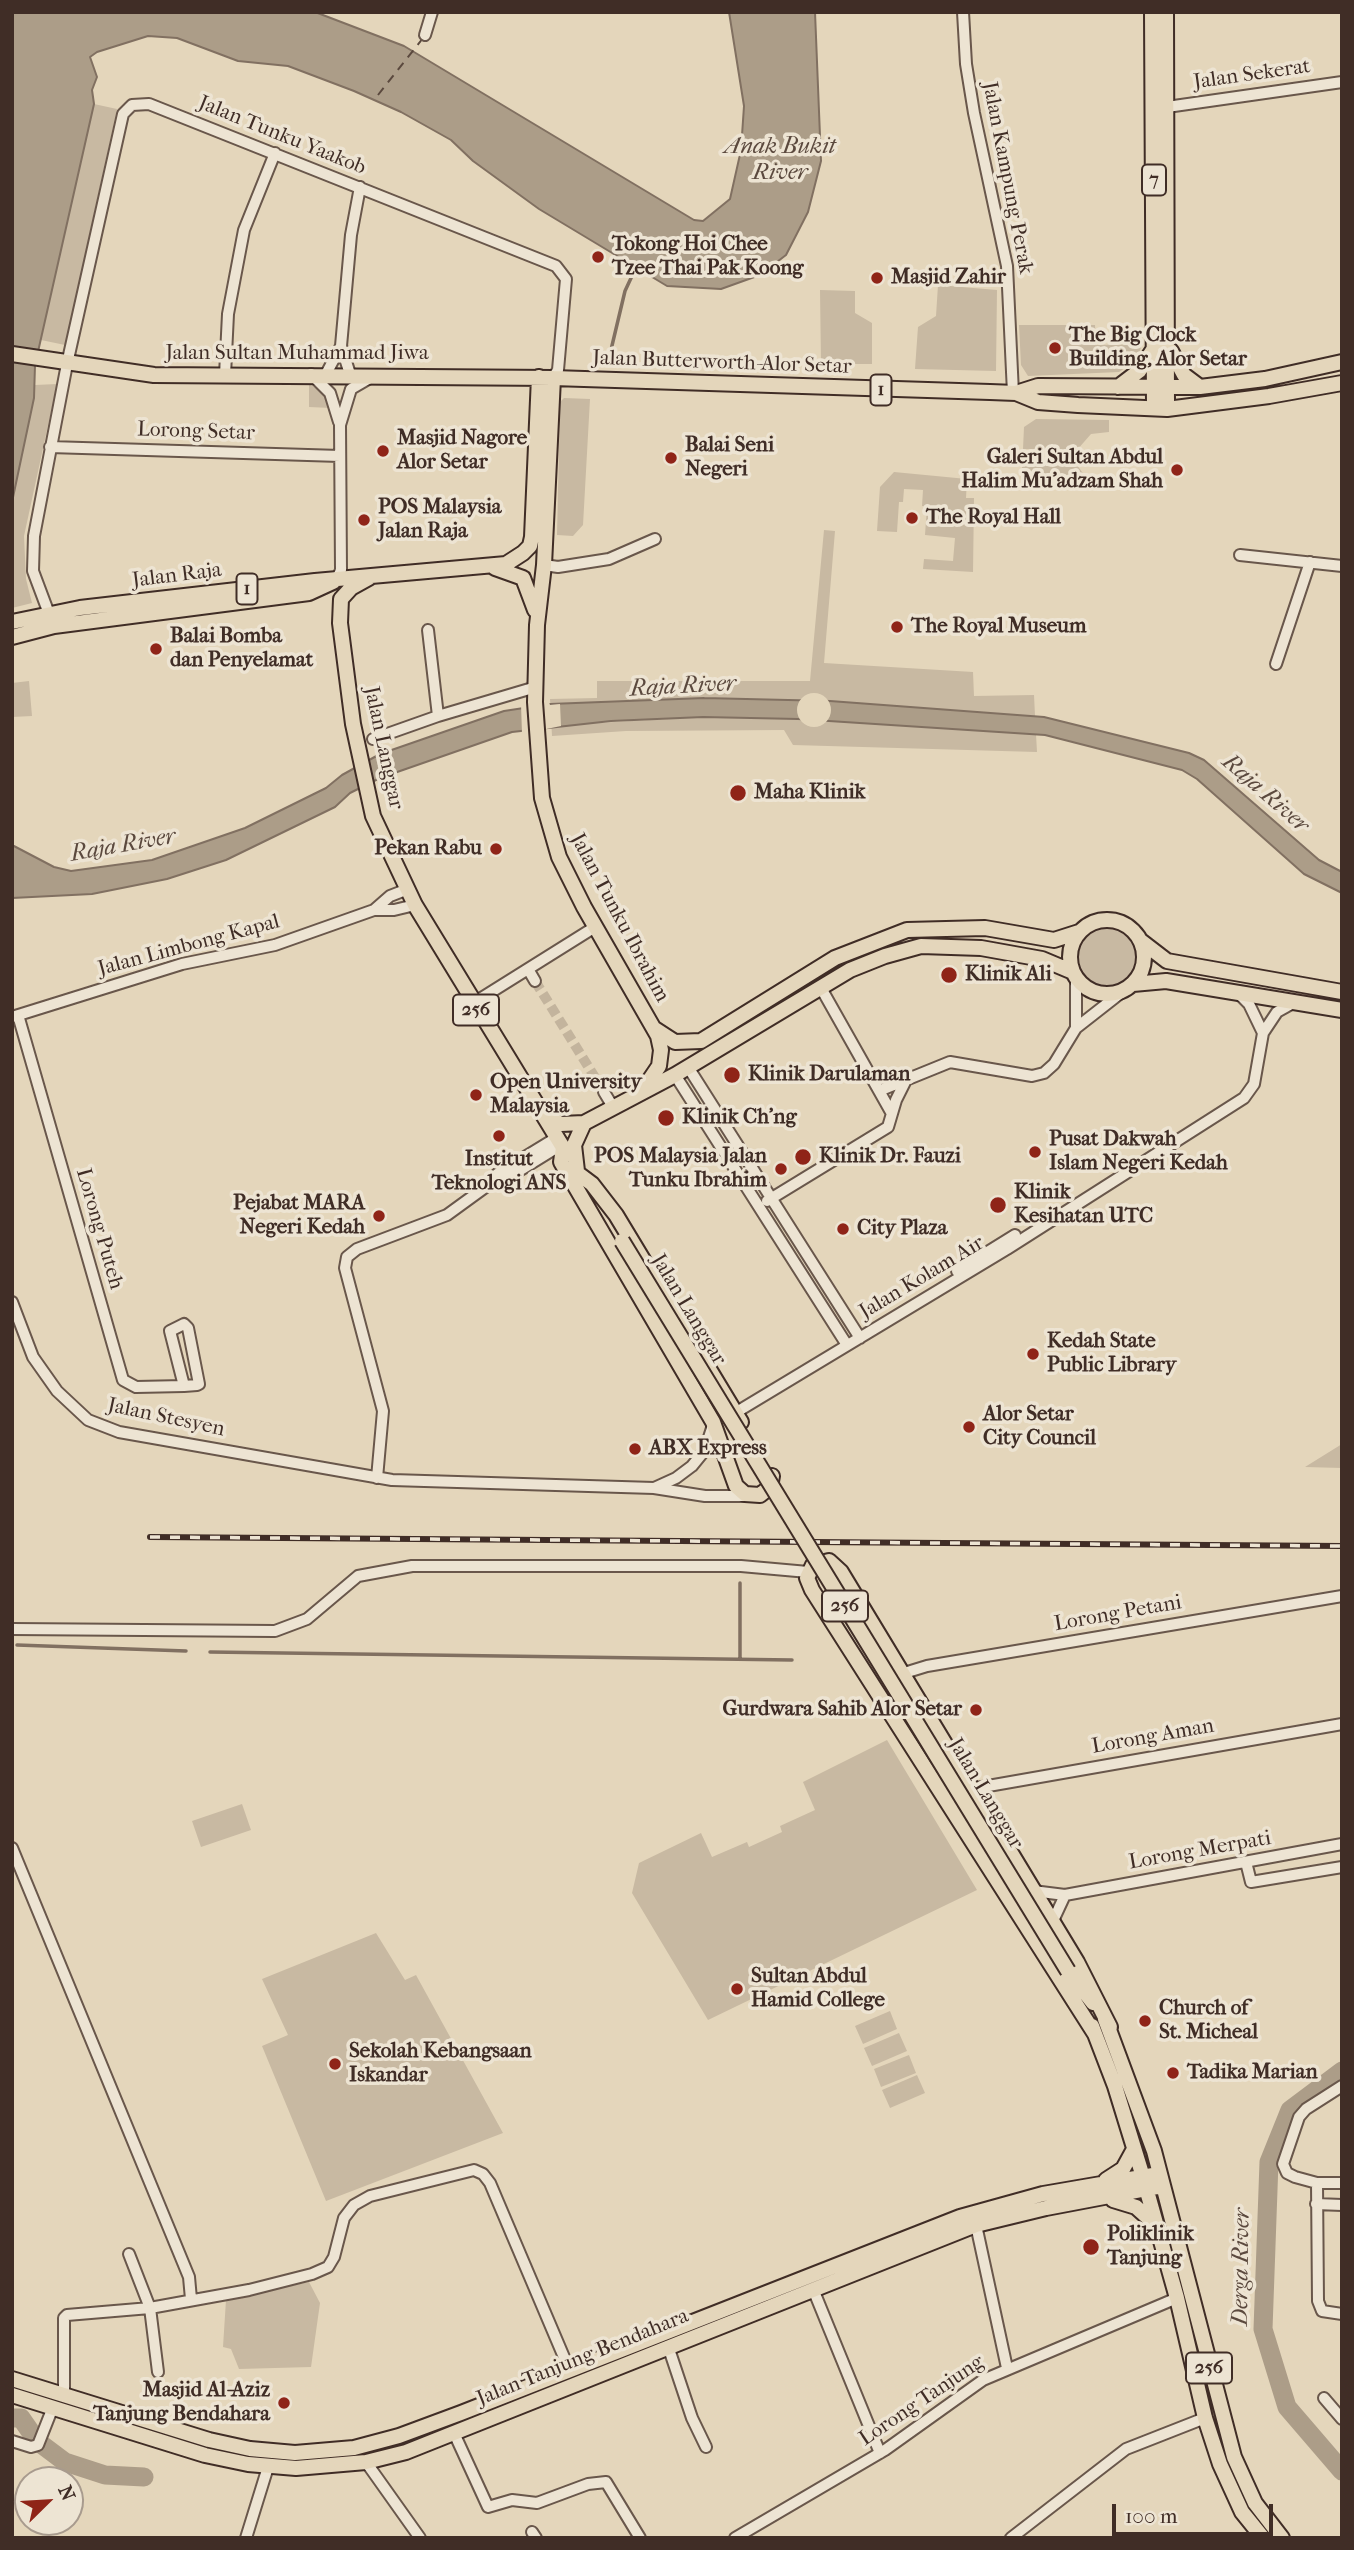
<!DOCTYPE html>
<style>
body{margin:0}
#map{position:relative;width:1354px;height:2550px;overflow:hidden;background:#e4d6bb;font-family:"IM FELL French Canon",serif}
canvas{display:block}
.frame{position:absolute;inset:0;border:14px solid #402d26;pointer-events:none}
.north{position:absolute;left:14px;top:2466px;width:70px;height:70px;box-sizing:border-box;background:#ede4d3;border:2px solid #a89b8e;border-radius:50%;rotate:66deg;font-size:19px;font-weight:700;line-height:28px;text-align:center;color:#402d26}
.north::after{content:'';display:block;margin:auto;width:24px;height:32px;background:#8f2418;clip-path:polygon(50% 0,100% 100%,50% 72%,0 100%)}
.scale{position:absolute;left:1112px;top:2504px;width:161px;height:32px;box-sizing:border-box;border:4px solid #402d26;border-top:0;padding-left:9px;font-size:21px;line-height:24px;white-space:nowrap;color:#402d26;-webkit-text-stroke:5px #ede4d3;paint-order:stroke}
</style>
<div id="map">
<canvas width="1354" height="2550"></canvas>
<div class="frame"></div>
<div class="north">N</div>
<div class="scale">100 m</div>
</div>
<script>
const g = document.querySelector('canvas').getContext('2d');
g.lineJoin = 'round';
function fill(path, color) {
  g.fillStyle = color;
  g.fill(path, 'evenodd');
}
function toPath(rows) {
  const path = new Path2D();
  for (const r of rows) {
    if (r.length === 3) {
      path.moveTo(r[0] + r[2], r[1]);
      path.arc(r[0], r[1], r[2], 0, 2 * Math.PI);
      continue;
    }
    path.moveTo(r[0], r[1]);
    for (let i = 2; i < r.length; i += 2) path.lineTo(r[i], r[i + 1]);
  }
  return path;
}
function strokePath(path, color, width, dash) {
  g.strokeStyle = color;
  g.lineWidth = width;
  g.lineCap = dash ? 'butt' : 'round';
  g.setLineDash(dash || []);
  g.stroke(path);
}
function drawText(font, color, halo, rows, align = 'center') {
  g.font = font + ' "IM FELL French Canon",serif';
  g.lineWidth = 7;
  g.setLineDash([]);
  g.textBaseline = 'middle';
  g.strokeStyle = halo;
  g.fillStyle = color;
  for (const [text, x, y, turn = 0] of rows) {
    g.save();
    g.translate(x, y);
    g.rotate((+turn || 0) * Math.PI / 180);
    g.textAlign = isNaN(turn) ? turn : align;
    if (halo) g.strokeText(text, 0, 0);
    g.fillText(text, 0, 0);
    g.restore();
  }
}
fill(toPath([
 [94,104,117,109,65,345,41,340],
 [938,285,997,290,996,371,915,369,918,327,936,316],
 [820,290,855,291,855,313,872,323,872,364,821,364],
 [1019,325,1095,325,1096,345,1142,344,1137,360,1119,372,1028,376,1021,365],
 [57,384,24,536,26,579,32,603,12,608,12,502,35,385],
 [309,384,323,392,331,408,309,407],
 [564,398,590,399,583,525,573,536,557,535,560,402],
 [1036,419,1109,420,1109,432,1091,434,1077,450,1023,449,1024,427],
 [1022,464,1077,465,1087,479,1101,485,1022,481],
 [894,472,967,479,966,498,974,498,973,572,923,569,924,559,953,561,955,538,925,535,927,507,922,506,923,490,904,489,903,502,899,502,897,532,877,531,880,487],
 [824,530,835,531,824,663,973,672,974,696,1034,695,1035,716,830,701,829,721,1036,734,1037,752,793,745,784,730,626,731,552,736,550,699,597,698,597,681,810,681],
 [797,704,797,719,703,717,561,725],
 [29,681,32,716,12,717,12,683],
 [1108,958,32],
 [1342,1444,1342,1468,1305,1467],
 [887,1740,977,1890,708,2020,632,1893,639,1863,701,1833,712,1857,747,1842,749,1847,782,1832,780,1826,815,1810,803,1782],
 [242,1804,251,1830,201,1847,192,1821],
 [376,1933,405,1980,416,1975,503,2133,326,2201,262,2046,288,2035,262,1979],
 [890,2011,897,2029,863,2044,855,2026],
 [899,2033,907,2051,872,2066,864,2048],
 [909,2055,916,2073,881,2087,874,2069],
 [917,2075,925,2093,890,2108,882,2090],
 [309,2282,320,2303,311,2367,239,2369,231,2349,223,2347,226,2300]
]), '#c8b9a2');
const water = toPath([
 [12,12,315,12,404,46,694,220,703,221,730,199,741,150,744,106,729,12,815,12,821,161,808,212,786,255,760,275,721,289,667,286,539,209,473,161,451,140,401,112,354,91,288,66,238,61,177,38,148,36,97,52,90,57,97,77,92,90,94,104,35,365,34,398,12,502,12,12],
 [704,698,830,701,1044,717,1189,753,1204,760,1319,860,1342,872,1342,893,1304,874,1197,779,1182,770,1045,735,798,719,703,717,611,721,512,732,380,778,350,793,335,807,226,860,167,879,92,894,12,898,12,845,54,867,71,871,152,860,245,828,326,788,342,775,380,754,504,711,550,704,704,698]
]);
fill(water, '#ac9d88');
strokePath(water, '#817061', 2);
fill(toPath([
 [814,710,17],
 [549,702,550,705,560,704,561,726,522,734,521,704]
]), '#e4d6bb');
strokePath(toPath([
 [610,354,625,291,638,263],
 [17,1645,186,1651],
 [210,1652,792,1660],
 [740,1658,740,1583]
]), '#817061', 3.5);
strokePath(toPath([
 [1342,2071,1290,2110,1269,2162,1263,2329,1287,2407,1342,2471],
 [12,2418,21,2418,37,2441,65,2462,105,2475,144,2477]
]), '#ac9d88', 19);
strokePath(toPath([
 [378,95,423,38]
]), '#5b493e', 2, [9, 7]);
strokePath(toPath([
 [535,981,604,1092]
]), '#c3b49d', 10, [10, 5]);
const minor = toPath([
 [963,12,966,64,974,113,1007,266,1013,393],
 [425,35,432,12],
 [1167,107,1342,82],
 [341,346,350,374],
 [311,374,330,393,339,422],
 [326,374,341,346,351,235,360,187],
 [225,375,228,314,244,230,275,153],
 [50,447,340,456],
 [1240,555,1342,566],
 [544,565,558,567,609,559,655,539],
 [337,579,341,570,340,425,351,389,370,378],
 [51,619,33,571,34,536,67,364,123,114,132,105,149,104,556,266,566,279,558,370,553,378],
 [428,630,438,716],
 [1276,664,1310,562],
 [373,739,438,716,536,687],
 [374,910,394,910,415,905],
 [528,969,535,981],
 [821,988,891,1112],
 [1237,992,1249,1004,1263,1033],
 [472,1004,595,927],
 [18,1015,123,1380,136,1387,184,1386,197,1385,199,1384,188,1328,184,1324,170,1331,184,1386],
 [12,1017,182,964,275,945,374,910,390,896,408,889],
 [1076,1028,1076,977],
 [688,1067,860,1338],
 [675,1075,847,1345],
 [881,1090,950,1062,1032,1076,1044,1073,1054,1064,1076,1028,1122,992],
 [604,1092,613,1107],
 [491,1183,501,1182,561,1145],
 [767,1201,888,1127,896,1100,906,1080],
 [957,1271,1015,1235],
 [12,1302,33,1357,57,1391,88,1420,119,1432,392,1480,654,1488,705,1496,751,1496],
 [735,1413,1007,1249,1244,1098,1254,1084,1263,1033,1277,1012,1295,1002],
 [377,1478,383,1411,345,1268,347,1257,357,1249,447,1215,491,1183,497,1174,556,1138],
 [654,1488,676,1478,692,1466,705,1450,713,1425],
 [12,1629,275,1631,307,1619,358,1576,412,1566,741,1566,808,1572],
 [901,1674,927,1666,1342,1596],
 [971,1789,1342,1724],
 [12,1848,189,2277,191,2299],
 [1246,1862,1251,1882,1342,1867],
 [1033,1891,1065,1895,1342,1844],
 [1052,1923,1065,1895],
 [1342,2086,1306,2109,1299,2117,1283,2164,1287,2173,1295,2177,1317,2183,1342,2183],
 [1317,2183,1318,2301,1322,2311,1342,2314],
 [1316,2204,1342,2205],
 [976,2225,1007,2368],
 [129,2254,150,2308,158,2372],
 [813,2289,880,2453],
 [668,2346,692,2418,706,2447],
 [64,2394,64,2318,67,2315,150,2308,249,2290,312,2274,328,2267,334,2257,344,2218,354,2205,370,2196,474,2170,483,2174,490,2183,569,2369],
 [1324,2398,1342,2419],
 [454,2433,488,2507,512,2500,537,2503,588,2484,606,2482,640,2538],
 [12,2441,31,2447,38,2445,53,2407],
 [366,2462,420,2538],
 [532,2532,536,2538],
 [246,2538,268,2467],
 [735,2538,885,2450,983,2380,1177,2298],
 [1011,2538,1126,2449,1205,2418]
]);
const major = toPath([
 [1152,12,1154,408],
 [1166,12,1167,409],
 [1171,351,1184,375,1200,387],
 [12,354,154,375,553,378,990,392,1016,393,1038,402,1078,405,1167,409,1269,396,1342,383],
 [553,378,544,565,537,625,535,702,542,798,559,857,584,907,658,1036,661,1050,659,1066,642,1091],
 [1118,387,1139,371,1155,347],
 [1016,393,1038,386,1200,387,1265,379,1342,362],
 [495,568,523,578,535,610],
 [369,578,351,588,341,599,340,623,353,724,373,816,415,905,567,1154],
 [12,622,80,608,315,581,506,564,523,553,530,546,532,537,539,377],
 [12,637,54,626,309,593,333,582],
 [1107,957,37],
 [1141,941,1167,961,1342,992],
 [1133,984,1166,981,1342,1010],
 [655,1029,675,1042,701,1041,835,958,907,930,985,928,1054,940,1079,932],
 [543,1115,561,1124,584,1123],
 [563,1148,561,1162,713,1422,736,1486,745,1494,760,1495,770,1487,772,1476],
 [577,1171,574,1145,584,1123,675,1075,850,970,885,956,921,946,981,948,1042,959,1073,972],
 [580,1175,592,1184,616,1215,741,1422],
 [1068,1971,1093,2003],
 [1105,2019,1154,2151,1234,2457,1255,2503,1282,2538],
 [1092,2026,1115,2086,1143,2177,1177,2298,1205,2418,1220,2464,1242,2512,1263,2538],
 [1095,2034,812,1590,807,1578,813,1565,829,1561,841,1572,1077,1962,1110,2027],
 [1106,2180,1123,2169,1134,2149],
 [1113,2200,1136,2207,1155,2224],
 [12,2379,209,2440,250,2449,295,2453,354,2448,399,2436,461,2413,960,2217,1043,2194,1159,2174],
 [12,2395,205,2455,248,2464,296,2468,366,2462,406,2452,976,2225,1046,2208,1162,2186]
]);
strokePath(minor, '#69574b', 14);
strokePath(major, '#402d26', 18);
strokePath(minor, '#ede4d3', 10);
strokePath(major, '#e4d6bb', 14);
const rail = toPath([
 [150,1537,1342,1546]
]);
strokePath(rail, '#402d26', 6);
strokePath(rail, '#ede4d3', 3.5, [10]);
const majorBridge = toPath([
 [622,1241,1068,1971]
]);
strokePath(majorBridge, '#402d26', 18, []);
strokePath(majorBridge, '#e4d6bb', 14);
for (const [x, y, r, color] of [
 [598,257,7,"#8f2418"],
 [877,278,7,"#8f2418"],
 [1055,348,7,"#8f2418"],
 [383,451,7,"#8f2418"],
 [671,458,7,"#8f2418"],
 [1177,470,7,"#8f2418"],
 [912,518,7,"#8f2418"],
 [364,520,7,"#8f2418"],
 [897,627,7,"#8f2418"],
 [156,649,7,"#8f2418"],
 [738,793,9,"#8f2418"],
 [496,849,7,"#8f2418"],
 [949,975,9,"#8f2418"],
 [732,1075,9,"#8f2418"],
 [476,1095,7,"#8f2418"],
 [666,1118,9,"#8f2418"],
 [499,1136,7,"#8f2418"],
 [1035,1152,7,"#8f2418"],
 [803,1157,9,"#8f2418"],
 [781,1169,7,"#8f2418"],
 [998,1205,9,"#8f2418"],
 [379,1216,7,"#8f2418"],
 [843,1229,7,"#8f2418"],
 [1033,1354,7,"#8f2418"],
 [969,1427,7,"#8f2418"],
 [635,1449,7,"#8f2418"],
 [976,1710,7,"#8f2418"],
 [737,1989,7,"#8f2418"],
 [1145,2021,7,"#8f2418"],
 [335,2064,7,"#8f2418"],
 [1173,2073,7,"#8f2418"],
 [1091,2247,9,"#8f2418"],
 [284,2403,7,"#8f2418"]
]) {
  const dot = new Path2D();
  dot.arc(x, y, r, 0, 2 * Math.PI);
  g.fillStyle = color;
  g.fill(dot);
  strokePath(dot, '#ede4d3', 2.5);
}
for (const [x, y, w] of [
 [1154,180,24],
 [881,390,21],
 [247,589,21],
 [476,1010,46],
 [845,1606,46],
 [1209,2368,46]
]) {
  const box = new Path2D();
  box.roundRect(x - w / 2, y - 15.5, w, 31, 5);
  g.fillStyle = '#ede4d3';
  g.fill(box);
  strokePath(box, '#402d26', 2);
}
drawText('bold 19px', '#402d26', null, [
 ["7",1154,180],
 ["1",881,390],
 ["1",247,589],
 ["256",476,1010],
 ["256",845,1606],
 ["256",1209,2368]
]);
drawText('21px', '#402d26', '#ede4d3', [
 ["Jalan Sekerat",1252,75,-8],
 ["Jalan Tunku Yaakob",282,136,22],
 ["Jalan Kampung Perak",1007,178,79],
 ["Jalan Sultan Muhammad Jiwa",297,354],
 ["Jalan Butterworth-Alor Setar",722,363,2],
 ["Lorong Setar",196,432,2],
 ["Jalan Raja",177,576,-7],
 ["Jalan Langgar",383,748,78],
 ["Jalan Tunku Ibrahim",619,918,62],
 ["Jalan Limbong Kapal",189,946,-15],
 ["Lorong Puteh",99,1229,74],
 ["Jalan Kolam Air",922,1278,-31],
 ["Jalan Langgar",688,1310,59],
 ["Jalan Stesyen",166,1418,12],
 ["Lorong Petani",1118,1614,-10],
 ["Lorong Aman",1153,1737,-10],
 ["Jalan Langgar",985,1794,59],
 ["Lorong Merpati",1200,1851,-10],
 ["Jalan Tanjung Bendahara",583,2358,-22],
 ["Lorong Tanjung",922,2401,-34]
]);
drawText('bold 21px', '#402d26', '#ede4d3', [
 ["Tokong Hoi Chee",612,245],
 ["Tzee Thai Pak Koong",612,269],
 ["Masjid Zahir",891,278],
 ["The Big Clock",1069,336],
 ["Building, Alor Setar",1069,360],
 ["Masjid Nagore",397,439],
 ["Alor Setar",397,463],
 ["Balai Seni",685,446],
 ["Negeri",685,470],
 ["Galeri Sultan Abdul",1163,458,"right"],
 ["Halim Mu'adzam Shah",1163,482,"right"],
 ["POS Malaysia",378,508],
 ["Jalan Raja",378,532],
 ["The Royal Hall",926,518],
 ["The Royal Museum",911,627],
 ["Balai Bomba",170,637],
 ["dan Penyelamat",170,661],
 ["Maha Klinik",754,793],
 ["Pekan Rabu",482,849,"right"],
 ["Klinik Ali",965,975],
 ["Klinik Darulaman",748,1075],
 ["Open University",490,1083],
 ["Malaysia",490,1107],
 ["Klinik Ch'ng",682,1118],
 ["Pusat Dakwah",1049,1140],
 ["Islam Negeri Kedah",1049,1164],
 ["POS Malaysia Jalan",767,1157,"right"],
 ["Tunku Ibrahim",767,1181,"right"],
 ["Klinik Dr. Fauzi",819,1157],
 ["Institut",499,1160,"center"],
 ["Teknologi ANS",499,1184,"center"],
 ["Klinik",1014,1193],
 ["Kesihatan UTC",1014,1217],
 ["Pejabat MARA",365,1204,"right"],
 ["Negeri Kedah",365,1228,"right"],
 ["City Plaza",857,1229],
 ["Kedah State",1047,1342],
 ["Public Library",1047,1366],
 ["Alor Setar",983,1415],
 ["City Council",983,1439],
 ["ABX Express",649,1449],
 ["Gurdwara Sahib Alor Setar",962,1710,"right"],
 ["Sultan Abdul",751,1977],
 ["Hamid College",751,2001],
 ["Church of",1159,2009],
 ["St. Micheal",1159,2033],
 ["Sekolah Kebangsaan",349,2052],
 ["Iskandar",349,2076],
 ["Tadika Marian",1187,2073],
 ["Poliklinik",1107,2235],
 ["Tanjung",1107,2259],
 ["Masjid Al-Aziz",270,2391,"right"],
 ["Tanjung Bendahara",270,2415,"right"]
], 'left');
drawText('italic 23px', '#5b493e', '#ede4d3', [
 ["Anak Bukit",780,147],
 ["River",780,173],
 ["Raja River",683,687,-3],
 ["Raja River",1265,794,41],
 ["Raja River",123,846,-10],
 ["Derga River",1242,2267,-89]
]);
</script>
